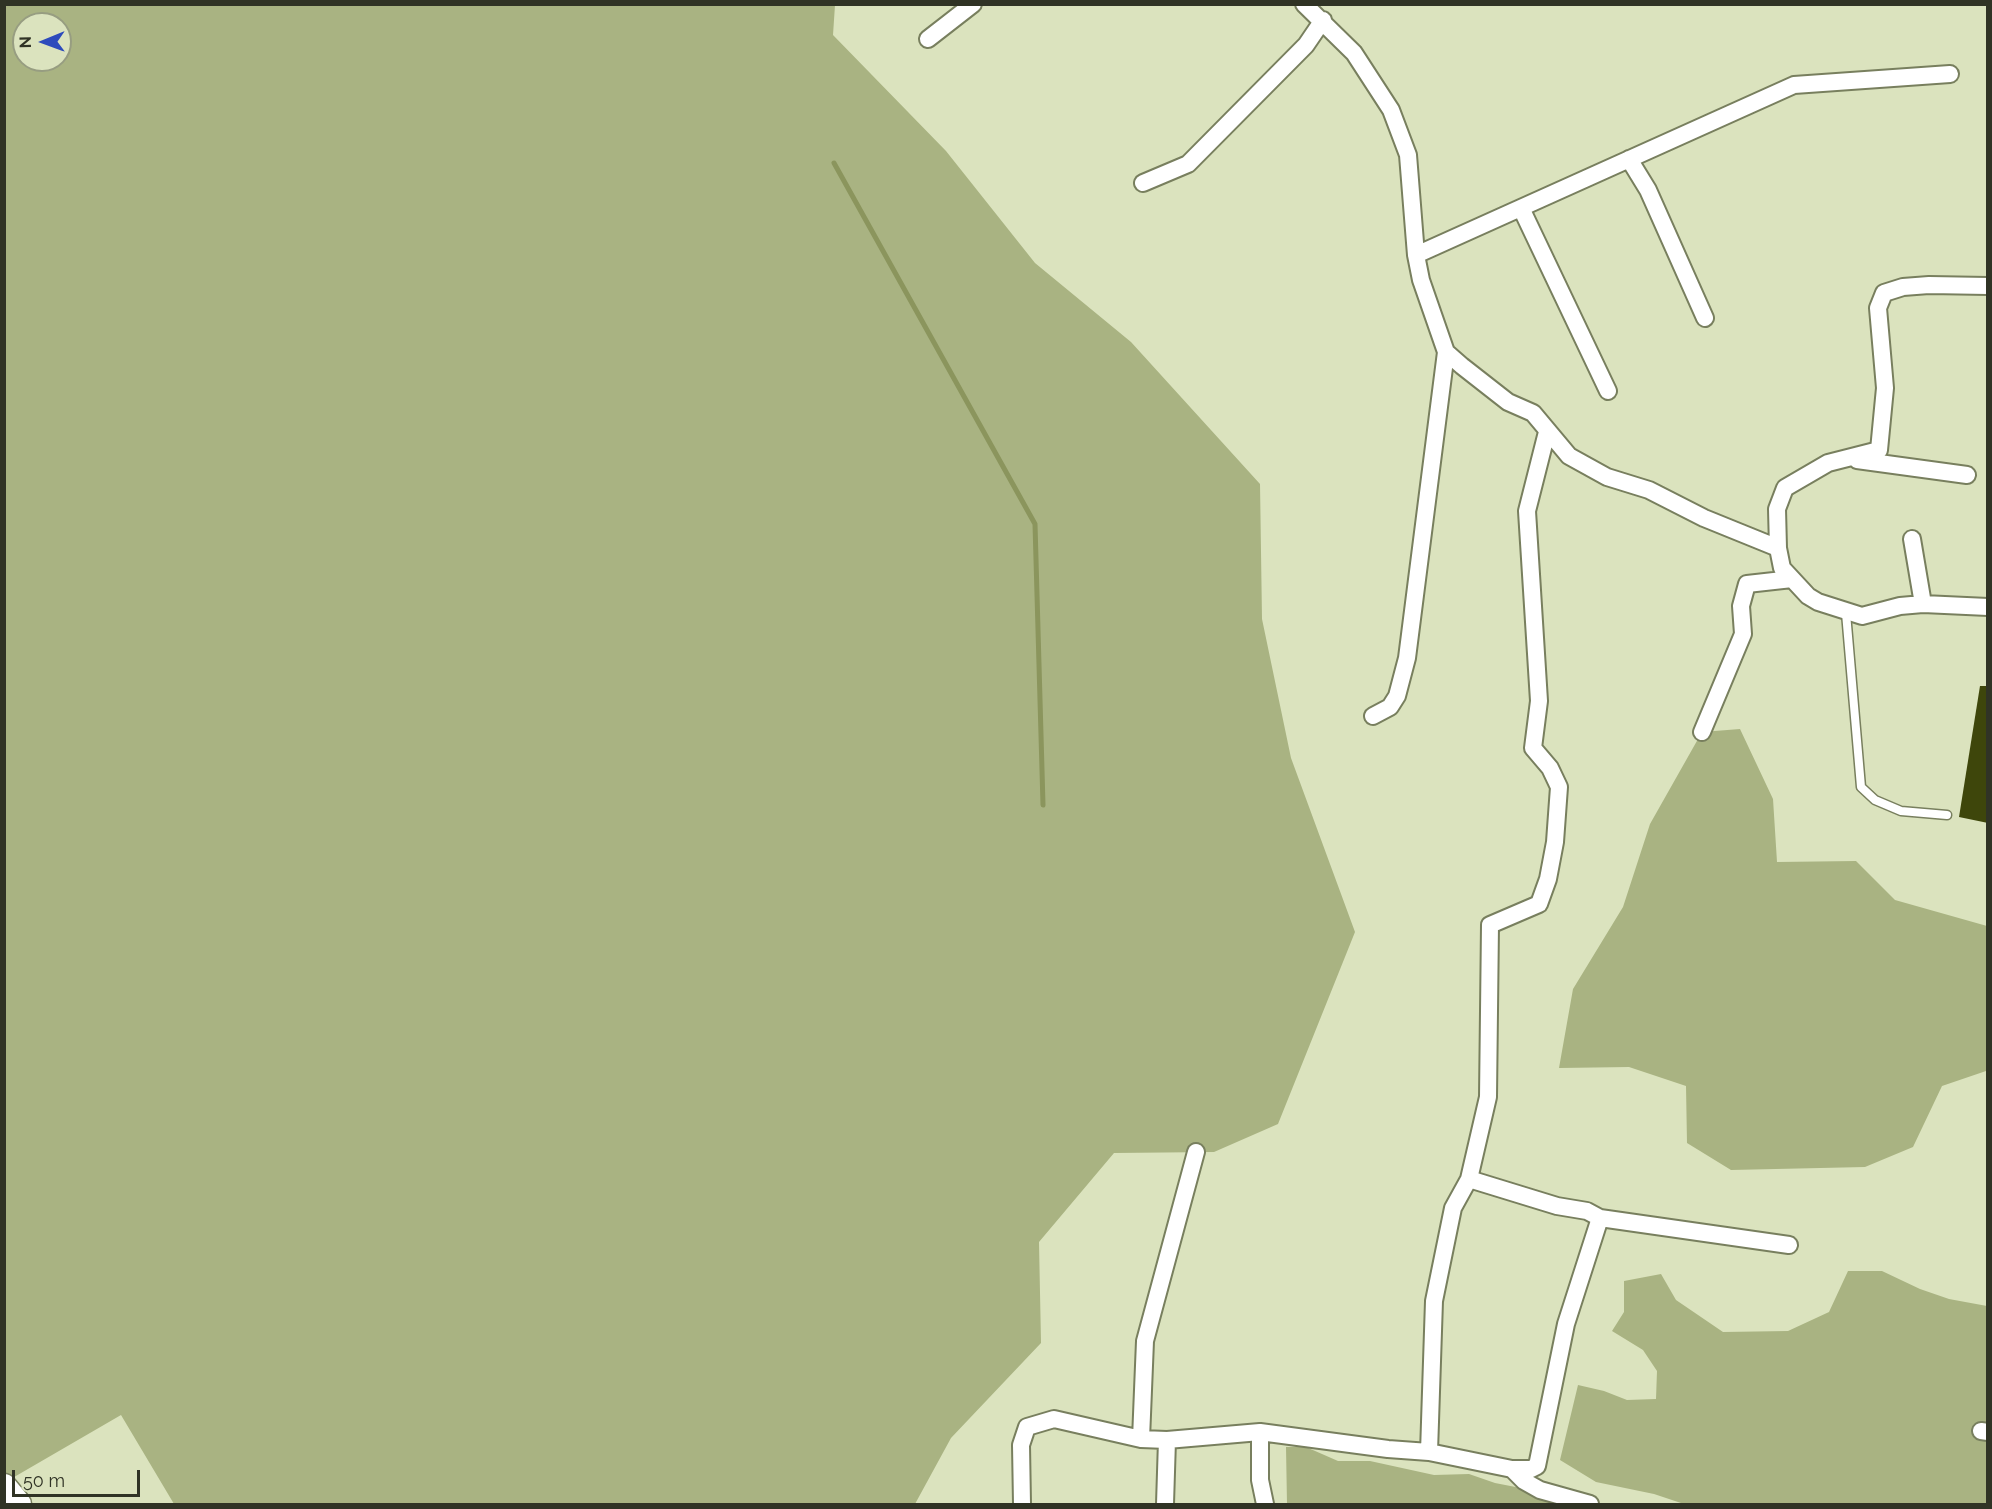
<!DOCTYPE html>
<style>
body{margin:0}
#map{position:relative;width:1992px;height:1509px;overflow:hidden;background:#dbe3be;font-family:Raleway,sans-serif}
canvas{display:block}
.frame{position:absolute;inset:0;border:6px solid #303325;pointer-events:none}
.north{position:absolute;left:12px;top:12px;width:60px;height:60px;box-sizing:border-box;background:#dbe3be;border:2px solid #979d81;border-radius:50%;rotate:269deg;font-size:16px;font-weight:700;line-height:24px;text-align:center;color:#303325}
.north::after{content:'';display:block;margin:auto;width:21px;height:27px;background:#2d4bbc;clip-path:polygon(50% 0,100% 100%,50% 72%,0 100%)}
.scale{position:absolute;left:12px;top:1470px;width:128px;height:27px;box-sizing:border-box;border:3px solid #303325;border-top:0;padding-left:8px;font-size:18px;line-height:21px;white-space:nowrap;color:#303325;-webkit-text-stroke:4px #dbe3be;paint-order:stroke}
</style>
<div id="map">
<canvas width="1992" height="1509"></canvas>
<div class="frame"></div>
<div class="north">N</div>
<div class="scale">50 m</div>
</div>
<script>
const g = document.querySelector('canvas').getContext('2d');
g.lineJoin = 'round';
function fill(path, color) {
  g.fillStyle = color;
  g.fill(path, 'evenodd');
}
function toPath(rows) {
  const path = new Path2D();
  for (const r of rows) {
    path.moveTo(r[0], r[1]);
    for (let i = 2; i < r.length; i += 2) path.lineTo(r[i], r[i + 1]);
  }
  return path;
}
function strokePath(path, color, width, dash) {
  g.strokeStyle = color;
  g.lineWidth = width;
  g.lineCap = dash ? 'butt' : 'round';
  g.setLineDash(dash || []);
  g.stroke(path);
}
fill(toPath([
 [5,5,835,5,833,35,946,151,1035,263,1131,342,1260,484,1262,619,1291,758,1355,932,1278,1124,1214,1152,1114,1153,1039,1242,1041,1343,951,1438,915,1504,174,1504,121,1415,9,1480,5,1473],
 [24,24,60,24,60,60,24,60],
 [1740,729,1773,799,1777,862,1856,861,1895,900,1987,926,1986,1071,1942,1086,1913,1147,1865,1167,1731,1170,1687,1143,1686,1086,1629,1067,1559,1068,1573,989,1623,907,1650,824,1702,732],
 [1848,1271,1882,1271,1920,1289,1949,1299,1987,1306,1987,1504,1684,1504,1654,1494,1596,1482,1560,1460,1578,1385,1604,1391,1627,1400,1656,1399,1657,1371,1643,1350,1612,1331,1624,1312,1624,1281,1661,1274,1676,1300,1723,1332,1788,1331,1829,1312],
 [1286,1447,1306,1447,1338,1461,1370,1461,1434,1475,1469,1474,1495,1483,1536,1491,1572,1504,1287,1504]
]), '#a9b382');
strokePath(toPath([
 [834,163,1035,524,1043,805]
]), '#8b955d', 5);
fill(toPath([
 [1980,686,1988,686,1988,823,1959,817]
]), '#3e460b');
const service = toPath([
 [1846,613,1861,787,1875,800,1901,811,1947,815]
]);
const minor = toPath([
 [1304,4,1354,53,1391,110,1408,155,1416,255,1421,280,1446,352,1462,366,1508,402,1533,413,1569,456,1607,477,1649,490,1704,518,1778,548,1782,568,1808,596,1818,602,1862,616,1900,606,1923,604,1988,607],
 [928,39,973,4],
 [1629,159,1648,190,1705,318],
 [1143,183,1188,164,1306,45,1323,20],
 [1521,208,1608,391],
 [1416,255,1794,85,1950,74],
 [1857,460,1967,475],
 [1912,539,1923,604],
 [1778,548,1777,509,1785,488,1828,463,1879,450,1885,388,1878,308,1884,293,1903,287,1929,285,1988,286],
 [1373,716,1390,707,1397,696,1407,658,1446,352],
 [1702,732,1743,634,1741,606,1747,584,1792,579],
 [1469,1179,1557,1206,1587,1211,1600,1218,1789,1245],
 [1981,1431,1988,1432],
 [1260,1432,1260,1480,1265,1504],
 [1141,1439,1145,1341,1196,1152],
 [1429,1452,1434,1301,1453,1208,1469,1179,1488,1097,1490,925,1539,904,1548,879,1555,842,1559,787,1550,768,1533,748,1539,701,1527,511,1547,432],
 [1512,1469,1524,1481,1540,1490,1590,1504],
 [1022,1504,1021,1445,1027,1427,1054,1419,1141,1439,1167,1440,1260,1432,1388,1449,1429,1452,1512,1469,1531,1469,1537,1466,1566,1324,1600,1218],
 [1165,1504,1167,1440]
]);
const secondary = toPath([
 [4,1486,19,1504]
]);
strokePath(service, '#787f5e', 11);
strokePath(minor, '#787f5e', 20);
strokePath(secondary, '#787f5e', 27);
strokePath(service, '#fff', 8);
strokePath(minor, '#fff', 16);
strokePath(secondary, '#fff', 24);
</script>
